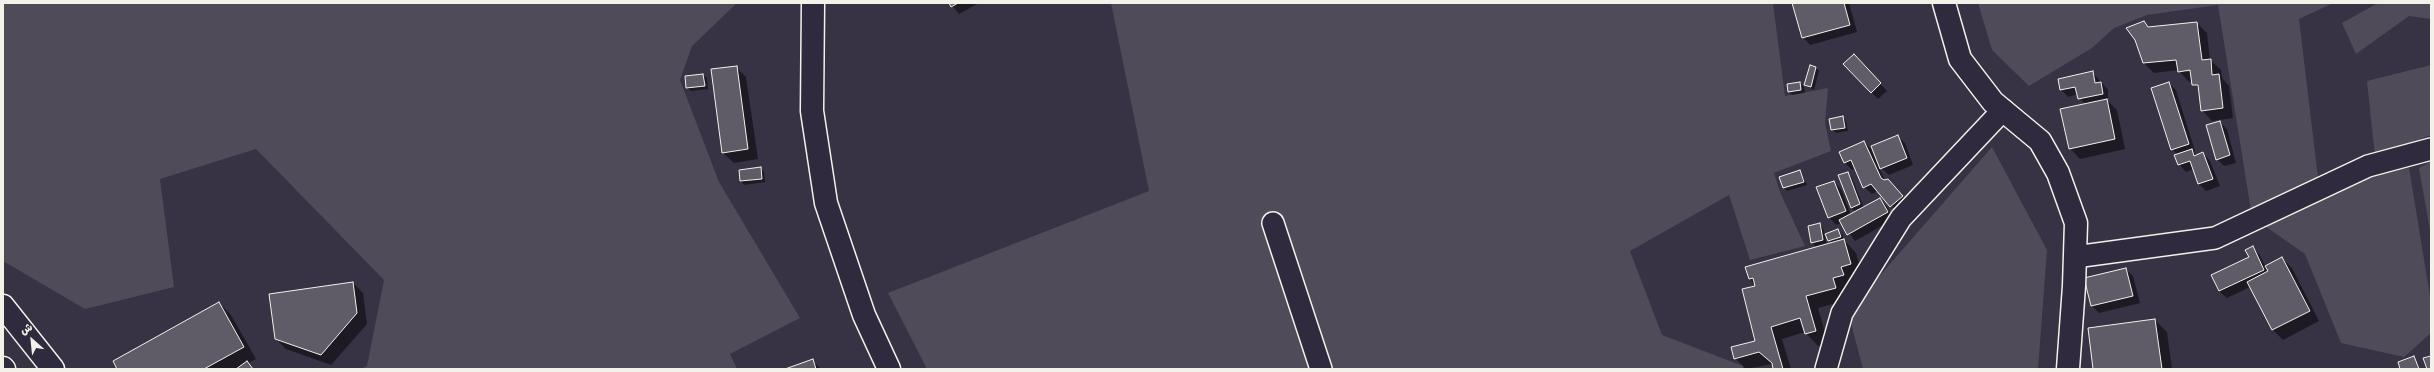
<!DOCTYPE html>
<meta charset="utf-8">
<style>
body{margin:0}
#map{position:relative;width:2434px;height:372px;overflow:hidden;background:#373244;font-family:Mynerve,"Playpen Sans Arabic",sans-serif}
canvas{display:block}
.frame{position:absolute;inset:0;border:4px solid #f4f1e8;pointer-events:none}
.north{position:absolute;left:12px;top:320px;width:40px;height:40px;-webkit-text-stroke:3px #2f2a3d;paint-order:stroke;rotate:333deg;font-size:11px;font-weight:700;line-height:16px;text-align:center;color:#f4f1e8}
.north::after{content:'';display:block;margin:auto;width:14px;height:18px;background:#f4f1e8;clip-path:polygon(50% 0,100% 100%,50% 72%,0 100%)}
</style>
<div id="map">
<canvas width="2434" height="372"></canvas>
<div class="frame"></div>
<div class="north">ش</div>
</div>
<script>
const g = document.querySelector('canvas').getContext('2d');
g.lineJoin = 'round';
function fill(path, color) {
  g.fillStyle = color;
  g.fill(path, 'evenodd');
}
function toPath(rows) {
  const path = new Path2D();
  for (const r of rows) {
    path.moveTo(r[0], r[1]);
    for (let i = 2; i < r.length; i += 2) path.lineTo(r[i], r[i + 1]);
  }
  return path;
}
function strokePath(path, color, width, dash) {
  g.strokeStyle = color;
  g.lineWidth = width;
  g.lineCap = dash ? 'butt' : 'round';
  g.setLineDash(dash || []);
  g.stroke(path);
}
fill(toPath([
 [3,3,737,3,692,46,680,80,719,182,800,318,730,354,737,369,361,369,367,366,384,280,256,149,160,179,174,287,85,309,3,261],
 [1111,3,1773,3,1785,96,1828,88,1825,123,1831,151,1774,173,1780,192,1805,246,1750,260,1729,195,1630,251,1662,335,1743,366,1743,369,927,369,888,293,1149,191],
 [1978,3,2333,3,2299,19,2319,186,2409,168,2431,302,2431,333,2404,357,2341,343,2305,254,2252,217,2218,5,2147,15,2114,28,2092,48,2029,86,1992,50],
 [2378,3,2431,3,2431,19,2409,16,2356,54,2342,23],
 [2431,65,2431,135,2375,157,2367,81],
 [1992,147,2047,250,2038,369,1863,369,1848,312],
 [2431,161,2431,236,2419,168]
]), '#504b59');
fill(toPath([
 [950,3,979,3,959,14],
 [1794,3,1849,3,1857,32,1810,45,1803,37],
 [2144,22,2150,28,2197,23,2207,33,2210,60,2221,70,2222,78,2229,86,2233,118,2212,121,2202,110,2200,91,2193,81,2189,82,2178,70,2154,73,2144,63],
 [2195,69,2196,71,2186,72,2186,70],
 [1861,63,1887,91,1878,99,1871,92],
 [736,67,746,77,758,159,734,163,723,153],
 [1816,68,1819,71,1814,90,1805,85],
 [2093,73,2108,90,2108,101,2117,110,2125,149,2080,159,2070,148,2085,105,2078,94,2068,97,2061,89],
 [703,75,707,78,708,89,691,91,687,88],
 [1800,83,1804,87,1805,93,1792,95,1789,91],
 [2168,83,2176,90,2195,151,2194,152,2198,156,2203,153,2210,161,2220,186,2206,191,2199,184,2194,169,2186,172,2179,164,2178,155,2172,149],
 [1843,117,1846,121,1848,131,1836,133,1832,129],
 [2220,122,2227,129,2236,163,2224,166,2217,159],
 [1897,136,1905,143,1913,165,1889,175,1878,165,1885,181,1896,188,1909,204,1898,213,1878,191,1872,194,1864,187,1856,168,1852,170,1844,162,1864,142,1871,149,1877,163,1879,162],
 [760,168,764,172,765,182,744,185,741,181,740,171],
 [1800,171,1807,185,1787,191,1784,188],
 [1848,173,1851,176,1864,208,1880,199,1887,207,1894,219,1855,241,1842,223,1836,225,1829,217,1834,182,1841,189,1851,215,1856,212,1851,208],
 [1819,224,1823,228,1827,245,1832,244,1827,234,1838,231,1842,234,1844,240,1856,253,1863,276,1847,300,1818,308,1828,343,1818,346,1805,332,1782,339,1791,369,1774,369,1772,364,1746,369,1735,358,1756,341,1756,287,1750,279,1747,267,1817,248,1812,243],
 [2253,248,2260,255,2265,266,2282,258,2292,268,2319,321,2283,340,2273,330,2250,287,2227,298,2219,291,2212,276,2250,258],
 [2125,269,2133,276,2140,303,2099,313,2092,306,2085,279],
 [353,283,363,293,367,324,331,365,286,349,276,339],
 [219,303,231,315,256,359,248,363,254,369,118,369],
 [2155,320,2167,332,2172,369,2094,369],
 [2414,357,2420,369,2401,369],
 [812,360,821,369,788,369]
]), '#0007');
const building = toPath([
 [949,3,958,3,951,7,949,3],
 [1792,3,1844,3,1850,25,1802,38,1792,3],
 [2144,21,2148,27,2197,22,2202,60,2211,59,2212,75,2219,74,2223,108,2201,111,2198,85,2192,85,2190,70,2178,72,2176,60,2143,63,2135,40,2126,28,2144,21],
 [1854,54,1881,83,1871,93,1843,64,1854,54],
 [1810,65,1816,67,1811,87,1804,85,1810,65],
 [737,66,748,149,722,153,711,69,737,66],
 [2093,71,2095,83,2101,82,2103,94,2078,99,2075,87,2060,90,2058,79,2093,71],
 [703,74,705,86,686,88,685,76,703,74],
 [1800,82,1801,90,1788,92,1787,84,1800,82],
 [2169,82,2189,144,2171,150,2151,88,2169,82],
 [2107,99,2115,139,2069,149,2060,109,2107,99],
 [1843,116,1845,128,1831,130,1829,119,1843,116],
 [2220,121,2230,155,2216,160,2206,125,2220,121],
 [1898,135,1907,158,1880,169,1871,146,1898,135],
 [1864,141,1881,178,1884,180,1888,179,1903,196,1890,207,1871,184,1863,188,1851,160,1844,163,1839,152,1864,141],
 [2192,149,2194,156,2203,152,2213,179,2198,184,2190,161,2178,165,2174,155,2192,149],
 [761,167,762,179,740,181,739,170,761,167],
 [1800,170,1804,182,1783,188,1779,177,1800,170],
 [1848,172,1860,204,1851,208,1838,175,1848,172],
 [1834,181,1846,211,1828,218,1816,187,1834,181],
 [1880,198,1888,212,1847,235,1839,220,1880,198],
 [1820,223,1823,240,1811,243,1808,226,1820,223],
 [1838,229,1841,237,1828,241,1825,234,1838,229],
 [1844,239,1851,264,1841,267,1844,275,1833,278,1836,288,1806,296,1816,331,1805,334,1800,318,1771,327,1783,369,1773,369,1772,363,1759,352,1734,359,1731,347,1755,341,1742,289,1755,286,1753,278,1749,279,1745,267,1844,239],
 [2253,246,2264,270,2219,291,2211,275,2249,257,2245,250,2253,246],
 [2282,257,2310,311,2272,330,2247,282,2268,271,2265,266,2282,257],
 [2126,268,2133,296,2091,306,2084,278,2126,268],
 [353,282,357,313,321,355,275,339,269,294,353,282],
 [219,302,244,347,204,369,117,369,113,361,219,302],
 [2155,319,2162,369,2093,369,2088,328,2155,319],
 [2414,356,2419,369,2400,369,2398,362,2414,356],
 [2431,356,2431,369,2427,369,2423,358,2431,356],
 [813,359,816,369,785,369,813,359],
 [247,361,253,369,236,369,247,361]
]);
fill(building, '#5f5c67');
strokePath(building, '#f4f1e8', 1);
const street = toPath([
 [1273,223,1321,369],
 [2075,257,2215,238,2368,166,2431,149],
 [1826,369,1842,313,1901,218,2003,110]
]);
const secondary = toPath([
 [813,3,812,111,826,203,864,315,889,369],
 [1944,3,1960,59,1993,102,2040,141,2058,173,2076,223,2074,286,2068,369]
]);
const highway = toPath([
 [3,306,53,369],
 [3,368,4,369]
]);
strokePath(street, '#f4f1e8', 24);
strokePath(secondary, '#f4f1e8', 25);
strokePath(highway, '#f4f1e8', 25);
strokePath(street, '#2f2a3d', 21);
strokePath(secondary, '#2f2a3d', 22);
strokePath(highway, '#2f2a3d', 22);
</script>
